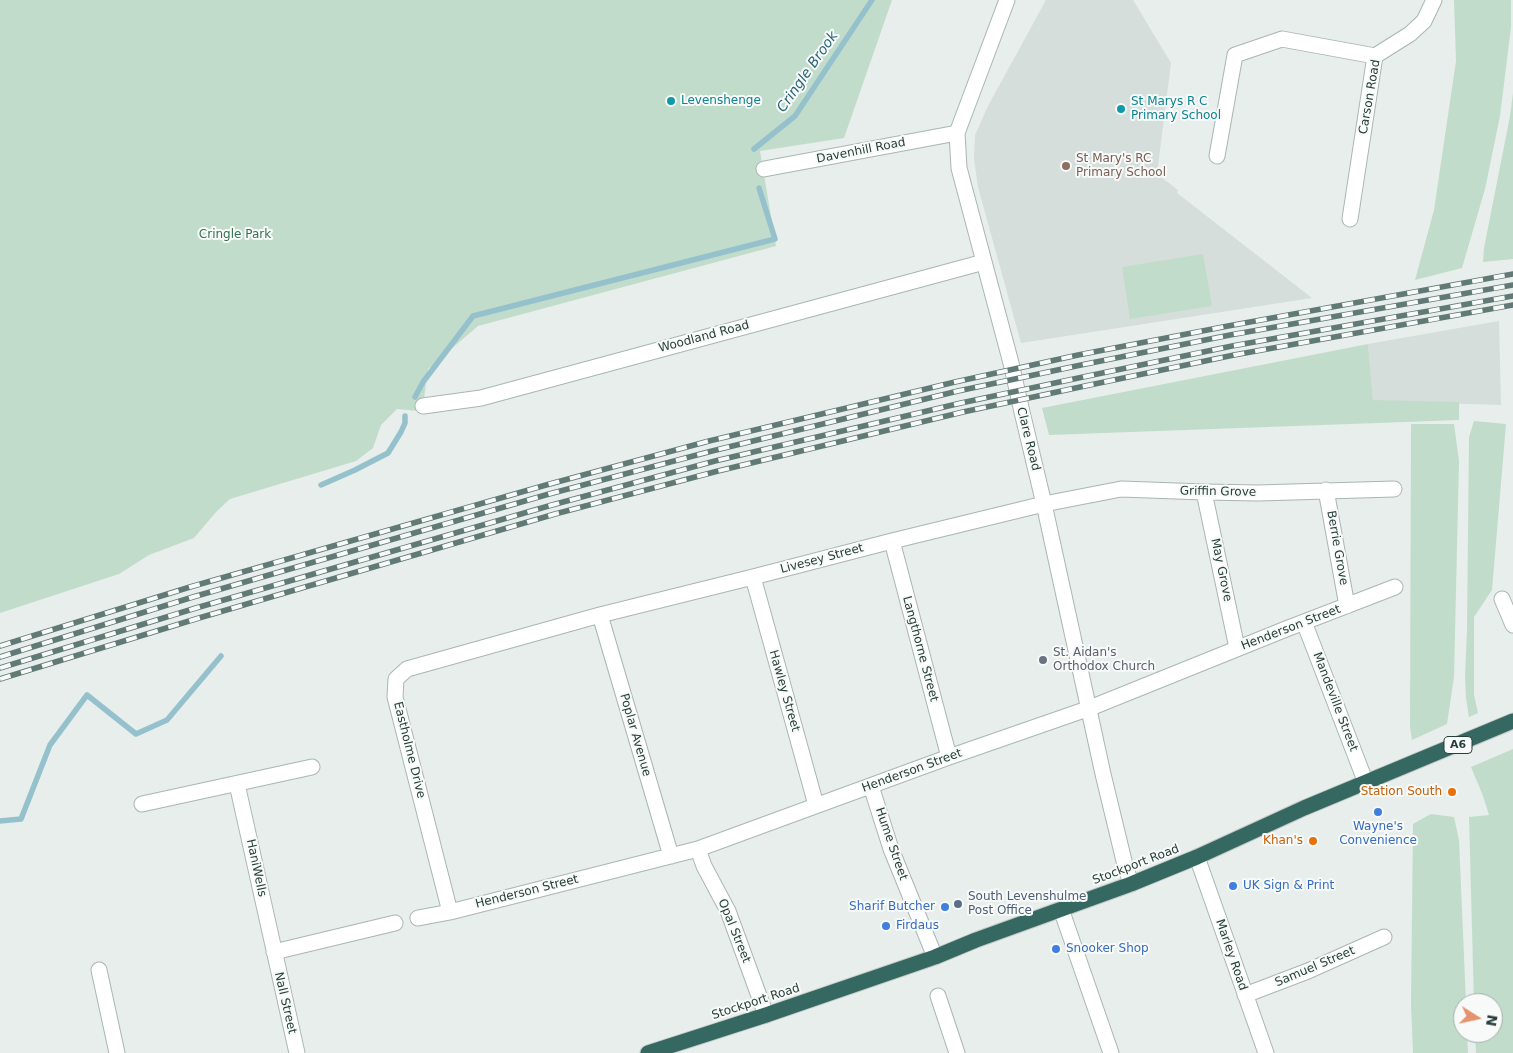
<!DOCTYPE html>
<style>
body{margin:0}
#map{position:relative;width:1513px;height:1053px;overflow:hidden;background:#e7eeeb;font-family:"DejaVu Sans",sans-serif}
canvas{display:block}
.north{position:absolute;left:1453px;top:993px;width:50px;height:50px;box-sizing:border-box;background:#f7faf9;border:1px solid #a4afad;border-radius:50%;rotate:100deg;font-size:14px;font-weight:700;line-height:20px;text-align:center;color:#273f3a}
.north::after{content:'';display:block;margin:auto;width:18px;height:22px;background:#e5926e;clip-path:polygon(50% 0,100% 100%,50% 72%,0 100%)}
</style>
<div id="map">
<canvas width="1513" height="1053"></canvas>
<div class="north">N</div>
</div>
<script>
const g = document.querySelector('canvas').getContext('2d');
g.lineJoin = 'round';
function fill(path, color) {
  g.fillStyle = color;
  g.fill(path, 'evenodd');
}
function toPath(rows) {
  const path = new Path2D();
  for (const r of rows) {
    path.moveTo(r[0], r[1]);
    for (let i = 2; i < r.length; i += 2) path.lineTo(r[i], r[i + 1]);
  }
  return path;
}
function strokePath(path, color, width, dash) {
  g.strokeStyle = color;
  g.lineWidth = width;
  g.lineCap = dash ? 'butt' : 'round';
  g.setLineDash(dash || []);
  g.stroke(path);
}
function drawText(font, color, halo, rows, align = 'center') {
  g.font = font + ' "DejaVu Sans",sans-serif';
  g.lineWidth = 4;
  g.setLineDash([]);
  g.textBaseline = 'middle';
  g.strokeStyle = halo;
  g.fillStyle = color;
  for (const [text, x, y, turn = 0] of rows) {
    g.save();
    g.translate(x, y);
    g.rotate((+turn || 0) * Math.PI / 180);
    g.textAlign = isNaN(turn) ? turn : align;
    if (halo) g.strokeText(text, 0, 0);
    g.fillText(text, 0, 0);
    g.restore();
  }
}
fill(toPath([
 [1046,0,1133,0,1171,63,1157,174,1178,190,1177,193,1312,298,1021,343,978,187,974,159,975,135,988,106],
 [1499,321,1501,405,1373,401,1368,344]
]), '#d5deda');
fill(toPath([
 [0,0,892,0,844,138,760,151,776,246,478,326,428,369,423,406,418,411,397,409,381,425,373,448,356,461,230,499,216,512,194,538,149,555,119,574,0,613],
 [1454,0,1511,0,1511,27,1500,116,1485,189,1462,268,1415,280,1434,210,1456,61],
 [1513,93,1513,259,1483,262,1484,248,1510,116],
 [1203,254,1212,306,1130,319,1122,267],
 [1368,344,1373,400,1459,402,1459,420,1049,435,1042,408],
 [1474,421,1506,424,1492,590,1474,617,1474,695,1478,713,1469,717,1466,698,1465,677,1467,630,1469,437],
 [1411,424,1454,424,1459,461,1454,677,1447,724,1412,740,1410,727],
 [1513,749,1513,1053,1476,1053,1475,1033,1493,1033,1493,1003,1474,1003,1469,817,1489,815,1483,796,1471,767],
 [1431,814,1454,817,1459,840,1466,1003,1463,1003,1463,1033,1467,1033,1468,1053,1413,1053,1411,1004,1413,824]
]), '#c2dccb');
strokePath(toPath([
 [754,149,795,116,872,0],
 [415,397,423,382,473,316,775,239,759,188],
 [321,485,355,470,388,453,401,432,405,423,405,416],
 [0,821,21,819,50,745,87,695,136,734,167,720,221,656]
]), '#95c1cd', 5.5);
const minor = toPath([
 [1007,0,957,133,959,168,1011,363,1022,412,1044,504,1103,774,1125,865,1131,884],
 [1217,156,1235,55,1282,39,1375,56],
 [764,169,957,133],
 [1350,219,1375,56,1410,34,1424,21,1434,0],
 [423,406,481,398,984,262],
 [1326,490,1347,606],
 [1204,492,1237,648],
 [892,541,949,757],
 [753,577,816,805],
 [1502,599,1513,625],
 [600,615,671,856],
 [1304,622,1366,783],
 [237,784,297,1053],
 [871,786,891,849,935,957],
 [142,804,312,767],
 [698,849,704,866,728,911,766,1015],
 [1197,857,1266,1053],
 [1061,909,1111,1053],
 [450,912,395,697,396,679,407,669,600,615,753,577,892,541,1044,504,1121,489,1204,492,1258,493,1394,489],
 [418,918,450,912,698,849,949,757,1090,708,1286,629,1395,587],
 [274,952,395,923],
 [99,970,117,1053],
 [1245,995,1308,971,1384,937],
 [938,996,957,1053]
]);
const highway = toPath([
 [648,1053,766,1015,935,957,976,940,1131,884,1197,857,1304,808,1513,721]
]);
strokePath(minor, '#aab6b2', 17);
strokePath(highway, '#c3c9c8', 17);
strokePath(minor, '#fff', 15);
strokePath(highway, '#356861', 15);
const rail = toPath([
 [0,646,190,587,546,485,709,441,955,382,1078,355,1228,326,1513,274],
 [0,657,193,597,549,494,712,451,958,391,1081,365,1230,335,1513,285],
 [0,668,196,608,552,505,715,461,961,403,1083,377,1232,346,1513,296],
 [0,679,199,618,555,514,718,471,963,412,1085,386,1234,355,1513,305]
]);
strokePath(rail, '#627a75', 5.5);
strokePath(rail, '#f7faf9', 4, [11]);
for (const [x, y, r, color] of [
 [671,101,5,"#0f9aa8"],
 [1121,109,5,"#0f9aa8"],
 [1066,166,5,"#8d6e63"],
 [1043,660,5,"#6b7280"],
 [1452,792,5,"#e8710a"],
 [1378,812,5,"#3f7fe0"],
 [1313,841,5,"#e8710a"],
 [1233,886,5,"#3f7fe0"],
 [958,904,5,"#5c6f8a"],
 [945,907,5,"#3f7fe0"],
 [886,926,5,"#3f7fe0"],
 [1056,949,5,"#3f7fe0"]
]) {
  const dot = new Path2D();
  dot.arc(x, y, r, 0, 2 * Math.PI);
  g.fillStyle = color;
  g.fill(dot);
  strokePath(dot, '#f7faf9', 2);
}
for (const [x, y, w] of [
 [1458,745,28]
]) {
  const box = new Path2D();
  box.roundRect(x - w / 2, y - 8.5, w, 17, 4);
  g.fillStyle = '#f7faf9';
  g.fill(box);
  strokePath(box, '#273f3a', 1);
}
drawText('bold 11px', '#273f3a', null, [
 ["A6",1458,745]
]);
drawText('12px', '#273f3a', '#f7faf9', [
 ["Carson Road",1370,97,-80],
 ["Davenhill Road",861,151,-11],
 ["Woodland Road",704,337,-15],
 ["Clare Road",1028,439,76],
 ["Griffin Grove",1218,492,1],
 ["Berrie Grove",1337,548,80],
 ["Livesey Street",822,559,-15],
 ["May Grove",1221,570,78],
 ["Henderson Street",1291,628,-21],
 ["Langthorne Street",920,649,75],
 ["Hawley Street",784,691,74],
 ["Mandeville Street",1335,702,69],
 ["Poplar Avenue",635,735,74],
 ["Eastholme Drive",409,750,76],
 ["Henderson Street",912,771,-20],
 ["Hume Street",891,844,71],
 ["Stockport Road",1136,865,-21],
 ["HaniWells",256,868,78],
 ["Henderson Street",527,892,-14],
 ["Opal Street",734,931,68],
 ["Marley Road",1231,955,71],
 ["Samuel Street",1315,967,-23],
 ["Stockport Road",756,1002,-18],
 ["Nall Street",285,1003,77]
]);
drawText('12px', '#0d838f', '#f7faf9', [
 ["Levenshenge",681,101],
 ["St Marys R C",1131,102],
 ["Primary School",1131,116]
], 'left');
drawText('12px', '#785e54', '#f7faf9', [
 ["St Mary's RC",1076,159],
 ["Primary School",1076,173]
], 'left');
drawText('12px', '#357250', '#f7faf9', [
 ["Cringle Park",235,235]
]);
drawText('12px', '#5b616d', '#f7faf9', [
 ["St. Aidan's",1053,653],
 ["Orthodox Church",1053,667]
], 'left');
drawText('12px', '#c56008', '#f7faf9', [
 ["Station South",1442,792],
 ["Khan's",1303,841]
], 'right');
drawText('12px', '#366cbe', '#f7faf9', [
 ["Wayne's",1378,827,"center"],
 ["Convenience",1378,841,"center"],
 ["UK Sign & Print",1243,886],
 ["Sharif Butcher",935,907,"right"],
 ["Firdaus",896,926],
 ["Snooker Shop",1066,949]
], 'left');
drawText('12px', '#4e5e75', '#f7faf9', [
 ["South Levenshulme",968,897],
 ["Post Office",968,911]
], 'left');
drawText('italic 14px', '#266476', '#f7faf9', [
 ["Cringle Brook",808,72,-55]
]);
</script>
